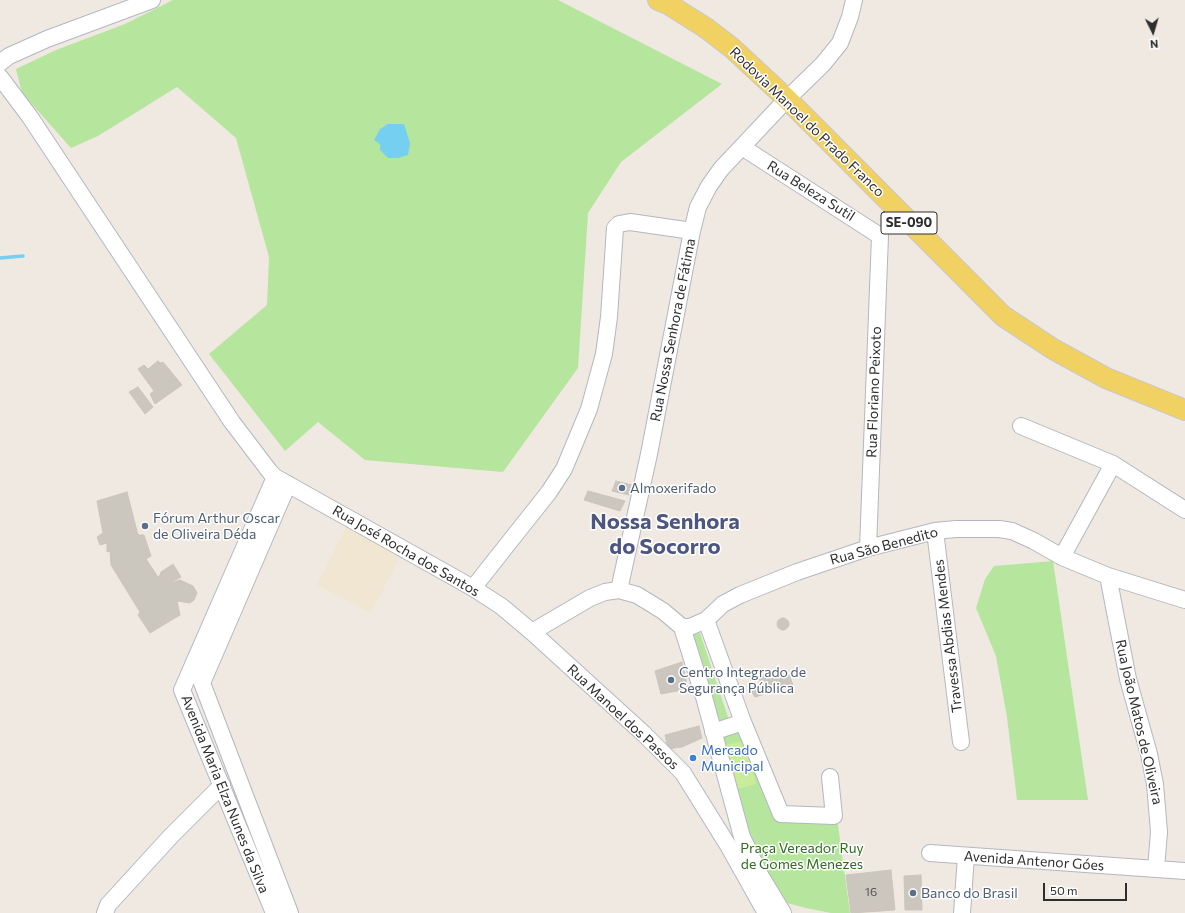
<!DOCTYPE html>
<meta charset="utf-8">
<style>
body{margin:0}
#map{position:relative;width:1185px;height:913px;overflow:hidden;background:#efe9e1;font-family:Commissioner,sans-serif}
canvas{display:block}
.north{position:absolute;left:1133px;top:12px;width:40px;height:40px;-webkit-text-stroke:3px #fff;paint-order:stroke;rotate:175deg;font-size:11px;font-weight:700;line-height:16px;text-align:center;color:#2e2e2e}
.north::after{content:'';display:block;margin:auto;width:14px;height:18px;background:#2e2e2e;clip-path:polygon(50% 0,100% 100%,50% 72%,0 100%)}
.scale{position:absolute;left:1043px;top:883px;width:84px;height:18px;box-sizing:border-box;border:2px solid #2e2e2e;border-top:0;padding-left:5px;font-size:12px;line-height:14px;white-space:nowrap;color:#2e2e2e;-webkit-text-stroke:3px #fff;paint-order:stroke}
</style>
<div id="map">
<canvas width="1185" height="913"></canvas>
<div class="north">N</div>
<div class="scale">50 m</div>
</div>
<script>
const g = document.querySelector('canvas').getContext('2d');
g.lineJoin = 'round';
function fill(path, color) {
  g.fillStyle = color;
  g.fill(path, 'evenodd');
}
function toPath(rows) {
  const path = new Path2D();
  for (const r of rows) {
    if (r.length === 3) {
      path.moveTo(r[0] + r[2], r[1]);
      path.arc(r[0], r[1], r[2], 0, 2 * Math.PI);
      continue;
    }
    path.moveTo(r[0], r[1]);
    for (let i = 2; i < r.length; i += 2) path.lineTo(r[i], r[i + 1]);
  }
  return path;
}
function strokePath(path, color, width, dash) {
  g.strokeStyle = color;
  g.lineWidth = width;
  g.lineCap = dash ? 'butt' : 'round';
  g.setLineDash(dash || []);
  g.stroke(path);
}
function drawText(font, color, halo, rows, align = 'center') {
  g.font = font + ' Commissioner,sans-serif';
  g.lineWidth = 3;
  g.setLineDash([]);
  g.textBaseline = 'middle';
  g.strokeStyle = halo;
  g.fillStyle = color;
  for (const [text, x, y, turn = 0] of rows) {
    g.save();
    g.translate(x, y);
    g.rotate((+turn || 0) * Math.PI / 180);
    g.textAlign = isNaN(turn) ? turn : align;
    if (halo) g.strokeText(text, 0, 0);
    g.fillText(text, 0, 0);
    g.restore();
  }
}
fill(toPath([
 [347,526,403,551,371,613,317,585]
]), '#f0e6d1');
fill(toPath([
 [173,0,558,0,722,84,621,162,588,213,578,368,503,472,365,460,318,422,285,451,209,354,267,305,269,257,236,138,177,87,98,136,71,148,22,93,16,69,56,50,125,24],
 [1053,561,1088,800,1017,800,1007,717,996,656,976,608,985,579,994,566],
 [700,633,729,720,717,724,689,635],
 [740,728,764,794,769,803,837,818,850,913,831,913,806,908,787,903,777,895,755,852,718,736]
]), '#b6e59e');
fill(toPath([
 [744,741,756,784,737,789,724,745]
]), '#c9ec9a');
fill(toPath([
 [388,124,404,124,410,143,408,155,398,158,388,158,380,150,380,144,374,140,380,129]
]), '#75cff0');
strokePath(toPath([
 [0,258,23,256]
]), '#75cff0', 3.5);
const building = toPath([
 [158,361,160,363,163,362,182,385,155,404,150,394,154,391,138,369,144,365,148,369,158,361],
 [138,387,153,407,145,414,129,392,138,387],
 [616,481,632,485,629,495,612,491,616,481],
 [588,491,625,501,620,511,584,500,588,491],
 [127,492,138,535,144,535,151,556,146,559,158,577,160,575,161,572,173,564,181,577,168,584,180,580,193,586,197,593,194,600,190,603,177,601,180,615,150,633,138,615,140,612,111,565,110,551,107,552,107,543,100,545,97,537,103,533,97,501,127,492],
 [783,624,6],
 [682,662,688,689,661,694,655,671,682,662],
 [772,673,774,679,789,675,793,685,755,697,749,688,761,684,759,677,772,673],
 [699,726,702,738,682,747,668,749,665,735,699,726],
 [891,870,895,910,851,913,846,875,891,870],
 [921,875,922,910,905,910,904,876,921,875]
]);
fill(building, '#cbc7bf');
strokePath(building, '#cbc5ba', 1);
const minor = toPath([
 [0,63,9,56,47,39,152,0],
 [0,77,30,117,232,422,270,472,275,477,473,588,501,606,532,632,644,734,683,773,729,847,766,913],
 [742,147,880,236,868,548],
 [1021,426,1113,464,1185,510],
 [288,484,202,683,290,913],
 [935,531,961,742],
 [1062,557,1113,464],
 [1108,576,1128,679,1149,754,1155,784,1159,832,1156,869],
 [473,588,549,492,564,469,589,409,604,354,609,317,615,228,619,224,630,222,692,231],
 [619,590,649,454,692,231,698,207,709,186,721,169,787,99,823,64,840,43,850,17,854,0],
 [706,620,743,722,781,814,834,816,830,777],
 [682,627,690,627,706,620,723,604,740,595,797,572,868,548,935,531,956,529,999,529,1012,531,1034,541,1062,557,1108,576,1185,600],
 [682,627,704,697,742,837,760,875,783,913],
 [532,632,590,598,605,592,619,590,637,595,663,611,682,627],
 [713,732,743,722],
 [930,853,1185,871],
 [105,913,108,905,171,836,222,785],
 [274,913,182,690,275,477],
 [962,913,966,856]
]);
const major = toPath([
 [658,0,668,4,706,28,732,48,787,99,1003,316,1053,349,1106,378,1185,410]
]);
strokePath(minor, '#b4b7c1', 18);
strokePath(major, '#c9c9c9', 22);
strokePath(minor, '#fff', 16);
strokePath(major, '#f2d163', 20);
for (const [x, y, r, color] of [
 [622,488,4,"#5c6f8a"],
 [145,526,4,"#5c6f8a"],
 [671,680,4,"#5c6f8a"],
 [693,758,4,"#3f7fe0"],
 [913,893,4,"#5c6f8a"]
]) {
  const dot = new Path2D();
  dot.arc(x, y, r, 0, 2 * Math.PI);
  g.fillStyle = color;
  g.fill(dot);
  strokePath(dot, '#fff', 1.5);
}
drawText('12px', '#555452', null, [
 ["16",871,892]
]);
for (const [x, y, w] of [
 [909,223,56]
]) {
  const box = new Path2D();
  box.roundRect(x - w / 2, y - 11, w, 22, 3);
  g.fillStyle = '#fff';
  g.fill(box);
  strokePath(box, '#2e2e2e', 1);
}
drawText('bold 13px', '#2e2e2e', null, [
 ["SE-090",909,223]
]);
drawText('14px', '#2e2e2e', '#fff', [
 ["Rodovia Manoel do Prado Franco",807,122,44],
 ["Rua Beleza Sutil",811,191,32],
 ["Rua Nossa Senhora de Fátima",673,330,-79],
 ["Rua Floriano Peixoto",874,392,-88],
 ["Rua São Benedito",884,546,-15],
 ["Rua José Rocha dos Santos",406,551,30],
 ["Travessa Abdias Mendes",948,636,-97],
 ["Rua Manoel dos Passos",623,717,43],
 ["Rua João Matos de Oliveira",1139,722,77],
 ["Avenida Maria Elza Nunes da Silva",225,794,68],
 ["Avenida Antenor Góes",1034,861,4]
]);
drawText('14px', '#4e5e75', '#fff', [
 ["Almoxerifado",630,488],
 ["Fórum Arthur Oscar",153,518],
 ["de Oliveira Déda",153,534],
 ["Centro Integrado de",679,672],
 ["Segurança Pública",679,688],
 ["Banco do Brasil",921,893]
], 'left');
drawText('14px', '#366cbe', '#fff', [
 ["Mercado",701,750],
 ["Municipal",701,766]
], 'left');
drawText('14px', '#2c6e1b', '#fff', [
 ["Praça Vereador Ruy",802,848],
 ["de Gomes Menezes",802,864]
]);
drawText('bold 22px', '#4d5680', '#fff', [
 ["Nossa Senhora",665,522],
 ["do Socorro",665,547]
]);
</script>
